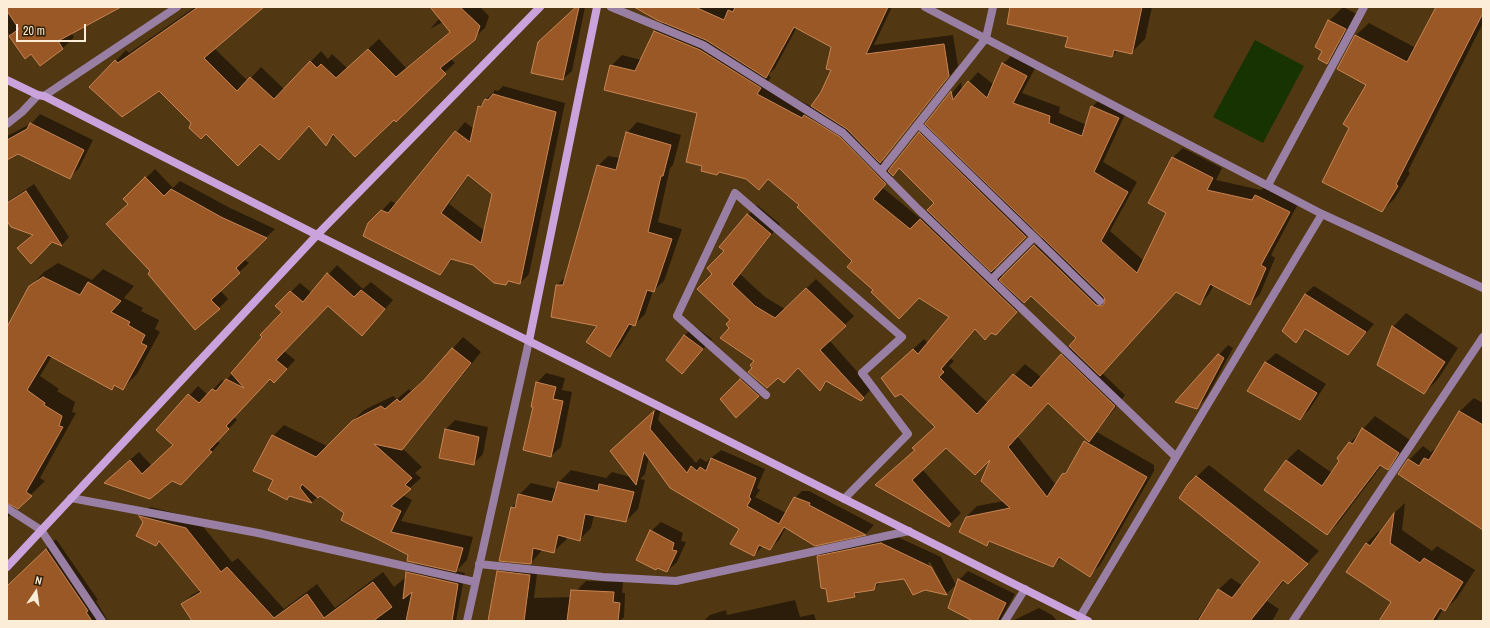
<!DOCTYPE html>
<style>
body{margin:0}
#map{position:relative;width:1490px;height:628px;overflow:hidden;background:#513812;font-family:"Archivo Narrow",sans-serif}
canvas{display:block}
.frame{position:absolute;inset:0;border:8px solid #fcedd8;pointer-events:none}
.north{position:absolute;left:16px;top:572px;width:40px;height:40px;-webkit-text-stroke:3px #332002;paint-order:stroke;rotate:13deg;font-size:11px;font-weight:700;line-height:16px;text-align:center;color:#fcedd8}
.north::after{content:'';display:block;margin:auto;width:14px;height:18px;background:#fcedd8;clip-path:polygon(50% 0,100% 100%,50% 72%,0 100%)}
.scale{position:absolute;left:16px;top:24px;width:70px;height:18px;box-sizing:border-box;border:2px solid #fcedd8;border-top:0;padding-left:5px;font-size:12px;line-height:14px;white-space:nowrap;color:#fcedd8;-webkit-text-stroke:3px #332002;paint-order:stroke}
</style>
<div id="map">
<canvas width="1490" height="628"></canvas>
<div class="frame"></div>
<div class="north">N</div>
<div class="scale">20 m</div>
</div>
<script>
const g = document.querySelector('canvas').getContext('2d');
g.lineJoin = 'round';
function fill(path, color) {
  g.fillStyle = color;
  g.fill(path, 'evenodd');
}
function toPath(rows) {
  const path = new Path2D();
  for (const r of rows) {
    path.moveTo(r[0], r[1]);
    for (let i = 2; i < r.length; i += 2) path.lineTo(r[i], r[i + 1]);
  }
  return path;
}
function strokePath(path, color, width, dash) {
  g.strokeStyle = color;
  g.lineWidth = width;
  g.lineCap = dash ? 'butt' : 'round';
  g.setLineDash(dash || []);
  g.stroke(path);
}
fill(toPath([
 [1255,40,1304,66,1263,143,1213,117]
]), '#183302');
fill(toPath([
 [7,7,110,7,71,32,74,37,63,48,40,64,32,53,25,58,7,31],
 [195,7,262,7,214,48,248,81,261,67,284,89,321,51,328,59,332,54,347,68,379,39,406,68,450,31,443,22,430,29,440,18,431,7,480,7,489,16,485,28,450,58,455,63,394,118,335,135,326,144,310,125,289,149,206,132,192,122,159,90,91,87,126,50,129,53],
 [577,7,585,7,572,71,563,79],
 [636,7,892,7,874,45,953,35,958,66,882,160,891,169,961,82,962,90,978,72,994,85,1003,64,1013,54,1036,66,1022,93,1060,107,1059,113,1087,125,1092,107,1102,97,1128,108,1103,162,1137,182,1110,231,1144,261,1167,212,1149,202,1173,157,1183,148,1222,168,1216,180,1261,190,1265,186,1299,202,1271,255,1275,258,1260,294,1250,304,1214,285,1209,294,1200,304,1176,291,1102,373,1125,395,1097,432,1154,465,1154,471,1100,565,1090,575,1061,558,1053,566,991,541,987,545,966,517,977,506,1004,501,993,456,946,446,922,469,961,513,949,525,877,485,916,450,936,427,893,368,924,339,928,343,951,317,919,297,875,290,853,261,800,205,769,178,759,189,699,112,611,66,622,55,641,60,654,31,664,22],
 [797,27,832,47,832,70,822,93,812,107,767,83,771,77,768,75,775,68],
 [900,167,935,203,921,219,883,188],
 [1034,228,1043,237,1003,277,993,268],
 [1031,295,1077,338,1042,378,1025,364,988,403,949,366,954,361,950,358,975,329,1006,323],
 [1049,402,1088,440,1071,466,1062,475,1056,485,1017,436],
 [1012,7,1152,7,1145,39,1131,53,1118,50,1112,56],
 [1343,7,1359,15,1341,49,1327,63,1324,51,1329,21],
 [1437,7,1483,7,1483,23,1408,171,1410,173,1395,198,1382,211,1351,128,1368,85,1338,69,1356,35,1369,23,1416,48],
 [503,86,565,103,529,274,520,283,510,281,506,284,473,264,453,259,440,274,369,224,391,201,397,204,465,122,474,129,479,107,495,90,498,91],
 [469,175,493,194,485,231,449,204],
 [40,114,93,140,79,168,70,177,18,153,7,151,7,136,32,123],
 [637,122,681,135,673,165,670,168,658,222,682,229,664,281,653,291,645,314,635,324,633,324,620,346,610,356,598,325,557,285,567,276,598,166,608,156,620,158,627,133],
 [155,169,173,188,180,181,230,208,275,229,244,259,249,263,220,290,228,299,219,308,152,271,129,204,125,199],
 [34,184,69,237,62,245,52,241,26,241,34,234,7,219,7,202],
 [757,205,780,224,740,274,765,297,785,309,816,279,854,316,829,340,872,388,861,400,828,381,820,389,799,367,778,376,753,368,756,361,731,328,731,320,714,274,725,251,720,247],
 [58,263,92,280,103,269,134,286,124,298,143,308,141,311,159,320,155,329,160,332,137,374,123,388,116,384,111,388,52,356,40,376,59,389,57,391,75,402,72,412,76,413,40,478,45,481,7,518,7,356,30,287,44,272],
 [337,265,363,289,371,282,393,300,362,335,329,305,284,351,295,360,283,373,270,378,234,417,237,420,217,441,220,443,190,475,172,479,114,474,139,452,152,466,174,445,157,430,198,386,208,395,222,380,225,382,284,311,276,306,300,283,312,293],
 [1314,286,1374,324,1348,354,1307,329,1296,342,1305,294],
 [1406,313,1458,348,1438,379,1424,393,1393,327],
 [694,326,712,339,682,373,684,336],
 [463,337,481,352,412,438,402,448,422,467,415,473,421,478,402,495,412,500,401,521,473,537,467,560,456,571,465,573,456,621,194,621,182,605,192,595,201,590,160,540,155,545,140,516,150,507,196,518,232,562,238,558,284,609,317,584,335,608,383,572,394,587,406,577,407,572,417,562,409,555,320,495,312,502,290,496,287,499,274,480,273,436,284,425,327,446,364,410,393,396,397,399,409,389,411,391,429,375],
 [1228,345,1233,348,1206,398,1196,408,1219,355],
 [1276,353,1326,384,1309,410,1300,419,1249,390,1266,362],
 [546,373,565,378,562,390,572,392,561,447,551,456,534,407,537,383],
 [745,376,763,391,736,417,721,400],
 [1474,398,1483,403,1483,529,1399,474,1409,460,1423,446,1431,452,1440,445,1460,411],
 [662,405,658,420,696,463,700,458,706,462,721,450,765,469,757,488,760,490,755,497,786,513,793,500,802,491,809,491,874,525,866,534,815,544,786,527,779,540,770,549,763,546,754,555,740,529,649,457,645,474,640,479,645,480,638,509,626,521,594,515,591,528,580,539,567,536,566,540,554,551,543,549,531,563,512,507,517,502,519,495,531,483,557,489,559,482,571,470,606,478,612,472,631,477,620,442],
 [1375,416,1410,440,1399,457,1387,469,1382,465,1339,522,1327,534,1286,461,1298,449,1332,473,1350,443],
 [455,420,488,427,483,454,473,464,446,429],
 [1209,465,1319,551,1288,583,1285,580,1267,601,1279,609,1272,621,1196,621,1218,590,1231,578,1243,586,1262,561,1189,484],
 [1405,503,1402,530,1432,551,1437,546,1475,570,1457,598,1445,610,1443,609,1436,621,1380,621,1392,602,1347,571,1367,543,1379,531,1381,533,1394,513],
 [661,522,683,533,681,541,686,542,677,562,667,571,651,531],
 [891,534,941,557,956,585,946,594,904,578,881,581,874,589,860,591,854,596,826,588,818,557,827,547],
 [930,562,941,582,939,582,928,563],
 [56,539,98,600,96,601,108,621,7,621,7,588],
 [507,563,538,566,534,598,576,597,575,621,490,621,498,572],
 [968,571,1015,594,1000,621,975,621,959,580],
 [586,581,623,582,622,593,625,593,624,617,620,621,586,621,577,590],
 [795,600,800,617,814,614,816,621,704,621,710,615,726,610,727,615],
 [1039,608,1052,615,1057,621,1012,621]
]), '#0007');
const building = toPath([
 [7,7,121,7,58,41,63,49,40,66,31,54,25,59,9,36,19,29,7,11,7,7],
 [198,7,264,7,204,58,237,91,250,77,274,99,310,61,317,68,321,64,336,78,368,49,396,77,450,32,430,7,460,7,480,26,475,40,440,68,446,74,396,122,394,120,355,157,333,134,326,146,309,126,279,160,260,144,238,166,206,134,201,139,189,128,191,123,159,91,122,117,89,87,115,60,118,63,198,7],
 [576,7,579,7,563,80,531,73,538,42,576,7],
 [634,7,695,7,724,20,728,10,733,12,735,7,888,7,866,54,944,44,949,76,880,163,847,129,811,106,821,92,831,70,826,69,831,47,794,27,766,78,706,40,657,20,634,7],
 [1010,7,1142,7,1132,54,1114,50,1112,57,1065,47,1068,37,1007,24,1010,7],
 [1436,7,1483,7,1483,13,1396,184,1398,186,1382,212,1322,182,1349,128,1343,124,1366,85,1337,69,1355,35,1407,62,1436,7],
 [1328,20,1346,29,1327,64,1318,59,1322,51,1315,47,1328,20],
 [654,31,700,50,761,88,757,94,802,118,804,115,840,137,886,184,873,199,910,229,920,219,1017,312,996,335,991,333,985,340,975,329,941,369,944,372,939,377,977,414,1013,374,1031,388,1061,354,1115,406,1089,442,1048,403,1008,447,1047,497,1062,474,1066,473,1084,441,1147,477,1090,577,1059,557,1053,567,989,541,987,546,959,532,966,517,1010,508,981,481,990,460,975,475,946,448,912,480,951,524,949,527,875,485,915,450,912,448,935,427,901,394,895,397,881,378,913,349,918,354,949,317,919,298,899,319,871,292,873,290,847,267,852,261,797,207,799,205,768,179,759,190,746,179,719,172,717,175,701,171,702,166,686,162,697,113,604,90,610,65,635,71,654,31],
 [1002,63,1027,76,1013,103,1050,116,1049,123,1082,136,1091,106,1119,118,1094,172,1128,192,1101,241,1137,273,1166,213,1148,203,1172,157,1213,178,1207,190,1252,200,1255,195,1290,212,1261,265,1266,268,1250,305,1210,284,1200,305,1176,292,1100,376,1069,346,1076,338,1031,296,1024,303,999,280,1034,245,1096,305,1102,306,1105,302,1104,297,925,124,951,91,953,100,968,81,987,98,1002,63],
 [493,94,556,112,520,284,508,281,506,285,494,283,473,265,451,259,440,275,363,236,368,223,381,210,388,213,455,131,470,142,478,106,481,107,485,99,488,100,493,94],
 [468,175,492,194,481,243,441,213,468,175],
 [30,123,84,150,70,179,18,154,7,160,7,140,27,129,30,123],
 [626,132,671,145,663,176,661,176,648,232,672,239,654,292,647,290,635,326,629,324,610,357,586,342,597,326,551,317,556,285,563,285,597,165,616,170,626,132],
 [919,132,1026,237,991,272,927,210,934,203,899,168,893,176,888,171,919,132],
 [145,177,164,196,171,189,221,217,267,238,236,268,240,273,211,300,220,309,195,330,148,274,150,271,106,224,128,204,123,199,145,177],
 [26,191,62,246,52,242,31,264,17,248,33,235,11,227,7,221,7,203,26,191],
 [747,214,771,234,732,284,755,306,775,318,806,288,846,326,820,350,864,398,861,401,826,381,820,391,798,368,784,383,778,378,767,388,748,372,752,368,750,365,754,361,720,338,729,328,726,324,730,320,697,289,712,274,707,268,724,251,719,247,747,214],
 [327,273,354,297,361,290,385,309,362,336,328,306,276,360,287,369,274,383,270,379,226,426,229,429,209,450,212,452,181,485,172,481,150,499,104,483,130,460,142,474,173,445,156,430,188,394,199,403,212,389,216,391,226,379,244,388,231,373,262,337,260,335,282,312,275,306,290,291,303,302,327,273],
 [43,277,80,295,88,282,121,301,111,312,130,322,128,325,145,335,141,343,147,346,123,390,114,385,112,390,48,355,27,390,45,403,44,405,62,416,59,426,63,427,26,492,32,496,18,509,7,503,7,327,29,286,43,277],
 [1305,294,1366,332,1348,355,1305,329,1296,343,1282,331,1305,294],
 [1392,326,1445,362,1424,394,1377,365,1392,326],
 [684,335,703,349,682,374,666,360,684,335],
 [452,348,471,363,402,450,374,444,412,478,405,485,411,489,391,506,401,511,391,532,463,548,456,572,407,561,408,555,341,520,344,513,320,496,318,498,302,484,300,488,312,503,289,496,287,500,268,490,273,480,253,471,272,435,316,457,352,421,381,406,385,409,397,399,400,402,424,380,452,348],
 [1218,354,1224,358,1197,409,1175,402,1218,354],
 [1265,362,1317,393,1300,420,1247,391,1265,362],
 [740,379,759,396,736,418,720,399,740,379],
 [536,382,556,387,553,399,563,401,551,457,523,450,533,407,531,407,536,382],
 [654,411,650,429,687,473,691,466,697,471,700,467,706,471,711,458,756,478,749,497,751,499,747,506,779,524,794,497,810,503,809,505,866,535,815,546,784,527,770,550,759,545,754,556,730,544,739,529,670,488,644,452,636,485,610,451,654,411],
 [1459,411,1483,425,1483,530,1398,474,1408,459,1419,466,1424,458,1429,460,1459,411],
 [1362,428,1399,453,1388,470,1380,465,1327,535,1264,490,1286,460,1322,486,1339,461,1337,458,1349,442,1353,444,1362,428],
 [445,429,479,437,474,465,439,458,445,429],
 [1196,476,1308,564,1288,584,1283,580,1250,621,1198,621,1218,589,1232,598,1260,562,1179,498,1188,484,1196,476],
 [558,482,598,491,599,484,634,492,626,522,585,514,580,541,558,535,554,553,533,548,531,564,499,561,511,507,515,508,518,494,552,502,558,482],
 [1394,513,1390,543,1420,563,1424,558,1463,582,1445,611,1440,608,1432,621,1379,621,1391,602,1346,572,1366,543,1370,546,1394,513],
 [139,516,186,528,221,572,227,567,274,618,307,594,324,618,373,582,392,607,373,621,192,621,181,604,201,592,159,541,156,546,136,536,143,522,139,516],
 [650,530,674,543,672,550,677,551,667,572,657,568,656,570,636,560,650,530],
 [881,543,931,567,947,595,925,590,913,595,904,579,876,583,874,590,854,593,855,597,828,602,826,589,821,588,817,556,881,543],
 [46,549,88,611,86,612,92,621,7,621,7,586,46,549],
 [497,571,530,575,524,621,488,621,497,571],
 [406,572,458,584,452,621,406,621,412,592,403,599,406,572],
 [958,579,1006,603,997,621,973,621,948,608,958,579],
 [571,590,614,592,613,602,620,603,618,621,567,621,571,590]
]);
fill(building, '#9a5826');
strokePath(building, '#c88454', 1);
strokePath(toPath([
 [611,7,703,45,843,133,919,210,1176,457],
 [925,7,1322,214,1483,288],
 [44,96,177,7],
 [7,124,22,112,38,95],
 [918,124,1100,301],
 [881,171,986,38,993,7],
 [1268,185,1364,7],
 [992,279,1034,237],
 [766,395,677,316,735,193,902,337,862,373,908,434,844,499],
 [71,498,258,533,475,582],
 [7,508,41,530,102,621],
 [479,564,603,577,676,581,909,531],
 [1080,617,1322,214],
 [467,621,529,341],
 [1005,621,1025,589],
 [1293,621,1483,337]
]), '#987fa3', 8);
strokePath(toPath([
 [7,80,38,95,44,96,317,235,1088,621],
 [529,341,597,7],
 [7,567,317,235,540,7]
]), '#caa3dd', 8);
</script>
